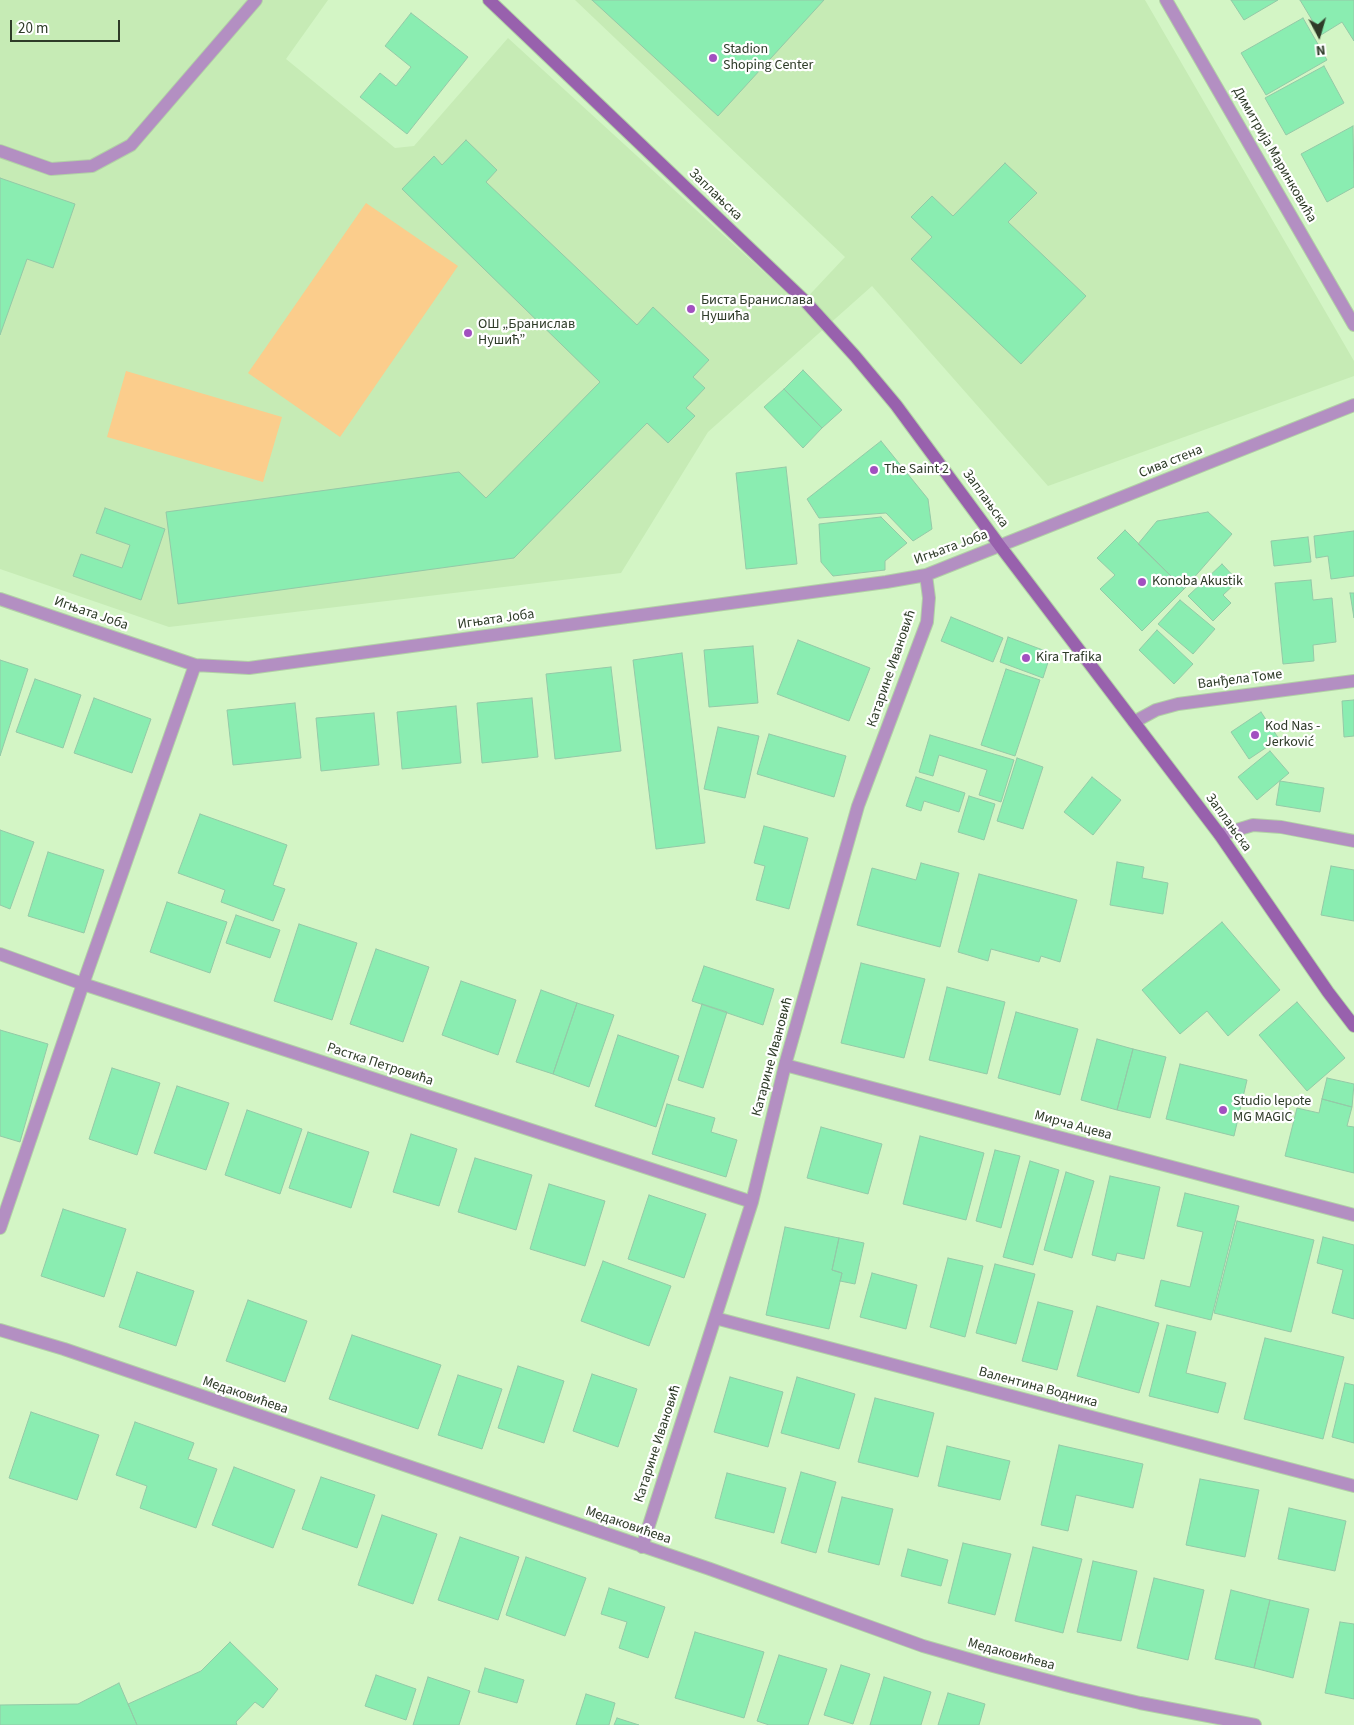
<!DOCTYPE html>
<meta charset="utf-8">
<style>
body{margin:0}
#map{position:relative;width:1354px;height:1725px;overflow:hidden;background:#d3f5c5;font-family:"Source Sans 3",sans-serif}
canvas{display:block}
.north{position:absolute;left:1294px;top:10px;width:50px;height:50px;-webkit-text-stroke:4px #fff;paint-order:stroke;rotate:174deg;font-size:14px;font-weight:700;line-height:20px;text-align:center;color:#2e3b28}
.north::after{content:'';display:block;margin:auto;width:18px;height:22px;background:#2e3b28;clip-path:polygon(50% 0,100% 100%,50% 72%,0 100%)}
.scale{position:absolute;left:10px;top:20px;width:110px;height:22px;box-sizing:border-box;border:2px solid #2e3b28;border-top:0;padding-left:6px;font-size:15px;line-height:18px;white-space:nowrap;color:#2e3b28;-webkit-text-stroke:4px #fff;paint-order:stroke}
</style>
<div id="map">
<canvas width="1354" height="1725"></canvas>
<div class="north">N</div>
<div class="scale">20 m</div>
</div>
<script>
const g = document.querySelector('canvas').getContext('2d');
g.lineJoin = 'round';
function fill(path, color) {
  g.fillStyle = color;
  g.fill(path, 'evenodd');
}
function toPath(rows) {
  const path = new Path2D();
  for (const r of rows) {
    path.moveTo(r[0], r[1]);
    for (let i = 2; i < r.length; i += 2) path.lineTo(r[i], r[i + 1]);
  }
  return path;
}
function strokePath(path, color, width, dash) {
  g.strokeStyle = color;
  g.lineWidth = width;
  g.lineCap = dash ? 'butt' : 'round';
  g.setLineDash(dash || []);
  g.stroke(path);
}
function drawText(font, color, halo, rows, align = 'center') {
  g.font = font + ' "Source Sans 3",sans-serif';
  g.lineWidth = 4.5;
  g.setLineDash([]);
  g.textBaseline = 'middle';
  g.strokeStyle = halo;
  g.fillStyle = color;
  for (const [text, x, y, turn = 0] of rows) {
    g.save();
    g.translate(x, y);
    g.rotate((+turn || 0) * Math.PI / 180);
    g.textAlign = isNaN(turn) ? turn : align;
    if (halo) g.strokeText(text, 0, 0);
    g.fillText(text, 0, 0);
    g.restore();
  }
}
fill(toPath([
 [0,0,328,0,286,59,395,148,414,146,508,38,800,305,845,257,575,0,1145,0,1354,361,1354,376,1048,486,872,286,708,432,621,573,169,627,0,569]
]), '#c6ebb5');
fill(toPath([
 [366,203,458,266,340,437,248,373],
 [126,371,282,417,263,482,107,437]
]), '#fbcd8c');
const building = toPath([
 [592,0,824,0,718,116,592,0],
 [1231,0,1278,0,1244,20,1231,0],
 [1300,0,1354,0,1354,41,1342,22,1321,35,1300,0],
 [411,13,468,57,407,134,360,97,380,73,396,86,411,67,385,46,411,13],
 [1303,18,1327,60,1266,95,1241,53,1303,18],
 [1324,66,1344,103,1286,135,1265,98,1324,66],
 [1353,126,1354,187,1327,202,1301,154,1353,126],
 [466,140,497,170,486,182,637,325,653,307,709,360,693,377,705,388,686,408,695,416,668,443,647,423,514,558,178,604,166,512,459,472,486,498,600,382,402,189,434,156,442,165,466,140],
 [1005,163,1037,193,1008,222,1086,296,1021,364,911,259,932,237,911,217,932,196,953,216,1005,163],
 [0,178,75,204,53,268,27,259,0,335,0,178],
 [803,370,842,410,822,428,784,389,803,370],
 [784,389,822,428,803,448,764,407,784,389],
 [881,441,928,499,932,529,913,541,886,513,819,518,807,499,881,441],
 [786,467,797,564,746,569,736,473,786,467],
 [105,508,165,529,141,600,73,576,81,554,122,568,130,545,96,533,105,508],
 [1208,512,1232,534,1184,589,1138,544,1157,521,1208,512],
 [881,517,907,543,885,561,885,570,833,576,821,562,819,524,881,517],
 [1125,530,1184,589,1142,631,1100,589,1115,575,1097,558,1125,530],
 [1354,531,1354,576,1331,579,1328,556,1316,558,1314,536,1354,531],
 [1308,537,1311,562,1274,566,1271,541,1308,537],
 [1222,564,1238,581,1223,595,1231,603,1213,621,1188,596,1222,564],
 [1311,580,1313,600,1332,598,1336,642,1313,645,1314,661,1283,664,1275,583,1311,580],
 [1350,593,1354,593,1354,618,1350,593],
 [1180,600,1215,629,1193,654,1158,624,1180,600],
 [951,617,1003,638,993,662,941,641,951,617],
 [1157,630,1193,664,1174,684,1139,650,1157,630],
 [1008,637,1051,653,1043,678,1000,662,1008,637],
 [798,640,870,668,849,721,777,694,798,640],
 [753,646,758,703,709,707,704,650,753,646],
 [682,653,705,843,656,849,633,660,682,653],
 [0,660,28,669,0,756,0,660],
 [611,667,621,751,555,759,546,674,611,667],
 [1006,669,1040,680,1015,756,981,745,1006,669],
 [35,679,81,695,63,748,16,732,35,679],
 [94,698,151,719,132,773,74,753,94,698],
 [532,698,538,757,482,763,477,703,532,698],
 [1354,700,1354,736,1344,737,1342,701,1354,700],
 [295,703,301,758,233,765,227,710,295,703],
 [456,706,461,763,402,769,397,712,456,706],
 [1261,712,1279,739,1249,759,1231,732,1261,712],
 [374,713,379,765,321,771,316,718,374,713],
 [718,727,759,736,745,798,704,789,718,727],
 [769,734,846,756,834,797,757,774,769,734],
 [930,735,1014,760,1001,802,979,795,987,770,939,755,933,776,919,772,930,735],
 [1270,751,1289,773,1257,800,1238,777,1270,751],
 [1017,758,1043,767,1023,829,997,821,1017,758],
 [916,777,965,793,959,812,924,801,921,811,906,806,916,777],
 [1092,777,1121,800,1093,835,1064,812,1092,777],
 [1280,781,1324,788,1320,812,1276,805,1280,781],
 [969,796,995,804,984,840,958,832,969,796],
 [200,814,287,845,273,885,285,889,273,921,221,902,225,890,178,873,200,814],
 [764,826,808,838,789,909,756,900,765,866,754,863,764,826],
 [0,830,34,842,10,909,0,905,0,830],
 [48,852,104,870,84,933,28,916,48,852],
 [1117,862,1144,867,1142,878,1168,883,1163,914,1110,905,1117,862],
 [921,863,959,873,940,947,857,925,872,868,916,880,921,863],
 [1331,866,1354,870,1354,921,1321,915,1331,866],
 [979,874,1077,900,1060,962,1041,956,1039,962,991,949,988,961,958,952,979,874],
 [167,902,227,922,210,973,150,952,167,902],
 [236,915,280,930,270,958,226,943,236,915],
 [1222,922,1280,990,1228,1036,1207,1011,1180,1034,1142,990,1222,922],
 [299,924,357,943,332,1020,274,1001,299,924],
 [376,949,429,967,403,1042,350,1024,376,949],
 [861,963,925,979,904,1058,841,1043,861,963],
 [704,966,774,989,763,1025,692,1001,704,966],
 [461,981,516,1000,498,1055,442,1035,461,981],
 [947,987,1005,1002,987,1074,929,1060,947,987],
 [541,990,577,1003,553,1074,516,1062,541,990],
 [1297,1002,1345,1058,1307,1091,1259,1035,1297,1002],
 [577,1003,614,1015,589,1087,553,1074,577,1003],
 [702,1004,727,1012,703,1088,678,1080,702,1004],
 [1016,1012,1078,1029,1060,1095,998,1078,1016,1012],
 [0,1030,48,1044,20,1142,0,1136,0,1030],
 [618,1035,679,1056,656,1127,595,1106,618,1035],
 [1097,1039,1133,1049,1117,1110,1081,1100,1097,1039],
 [1133,1049,1166,1057,1150,1118,1117,1110,1133,1049],
 [1180,1064,1247,1080,1234,1136,1166,1119,1180,1064],
 [112,1068,160,1083,137,1155,89,1139,112,1068],
 [1327,1078,1354,1084,1352,1107,1322,1099,1327,1078],
 [177,1086,229,1103,206,1170,154,1153,177,1086],
 [1322,1099,1352,1107,1347,1126,1354,1127,1354,1173,1285,1156,1297,1108,1319,1113,1322,1099],
 [667,1104,715,1118,711,1132,737,1140,726,1177,652,1154,667,1104],
 [247,1110,302,1129,280,1194,225,1175,247,1110],
 [821,1127,882,1144,868,1194,807,1178,821,1127],
 [308,1132,369,1152,351,1208,289,1188,308,1132],
 [411,1134,457,1149,439,1206,393,1192,411,1134],
 [920,1136,984,1153,966,1220,903,1204,920,1136],
 [995,1150,1020,1156,1001,1228,976,1221,995,1150],
 [475,1158,532,1175,516,1230,458,1212,475,1158],
 [1030,1161,1059,1170,1033,1265,1003,1257,1030,1161],
 [1066,1172,1094,1181,1072,1258,1044,1250,1066,1172],
 [1110,1176,1160,1187,1144,1259,1117,1253,1115,1261,1092,1255,1110,1176],
 [549,1184,605,1201,585,1266,530,1249,549,1184],
 [1185,1193,1239,1206,1211,1320,1155,1306,1161,1280,1190,1287,1203,1232,1177,1226,1185,1193],
 [649,1195,706,1214,684,1278,628,1259,649,1195],
 [63,1209,126,1229,104,1297,41,1276,63,1209],
 [1237,1221,1314,1240,1291,1332,1214,1313,1237,1221],
 [785,1227,839,1238,832,1270,842,1273,829,1329,766,1315,785,1227],
 [1323,1237,1354,1245,1354,1319,1332,1313,1343,1270,1317,1263,1323,1237],
 [839,1238,864,1243,855,1284,840,1281,842,1273,832,1270,839,1238],
 [948,1258,983,1266,965,1337,930,1327,948,1258],
 [603,1261,671,1286,649,1346,581,1321,603,1261],
 [995,1264,1035,1274,1016,1344,976,1333,995,1264],
 [137,1272,194,1291,176,1346,119,1327,137,1272],
 [872,1273,917,1285,906,1329,860,1317,872,1273],
 [248,1300,307,1321,285,1382,226,1361,248,1300],
 [1038,1302,1073,1311,1057,1370,1022,1361,1038,1302],
 [1097,1306,1159,1323,1139,1393,1077,1376,1097,1306],
 [1167,1325,1196,1332,1186,1373,1226,1383,1218,1413,1149,1396,1167,1325],
 [352,1335,441,1365,418,1429,329,1399,352,1335],
 [1265,1338,1344,1357,1323,1439,1244,1419,1265,1338],
 [518,1366,564,1381,544,1443,498,1428,518,1366],
 [592,1374,637,1389,618,1447,573,1431,592,1374],
 [458,1375,502,1389,482,1449,438,1435,458,1375],
 [730,1377,783,1392,768,1447,714,1432,730,1377],
 [797,1377,855,1394,839,1449,781,1433,797,1377],
 [1345,1383,1354,1385,1354,1443,1332,1437,1345,1383],
 [875,1398,934,1413,918,1477,858,1462,875,1398],
 [31,1412,99,1435,77,1500,9,1478,31,1412],
 [135,1422,194,1443,188,1459,217,1469,196,1528,140,1508,147,1486,116,1475,135,1422],
 [1059,1445,1143,1464,1133,1508,1076,1495,1068,1531,1041,1525,1059,1445],
 [947,1446,1010,1461,1000,1500,938,1486,947,1446],
 [234,1467,295,1490,273,1548,212,1525,234,1467],
 [801,1472,836,1482,816,1553,781,1543,801,1472],
 [727,1473,786,1488,774,1533,715,1518,727,1473],
 [321,1477,375,1495,357,1548,302,1529,321,1477],
 [1200,1479,1259,1490,1245,1557,1186,1545,1200,1479],
 [842,1497,893,1509,879,1565,828,1552,842,1497],
 [1289,1508,1346,1521,1335,1571,1278,1559,1289,1508],
 [382,1515,437,1534,413,1604,358,1585,382,1515],
 [460,1537,519,1557,498,1620,438,1600,460,1537],
 [963,1543,1011,1554,995,1615,948,1603,963,1543],
 [1033,1547,1082,1559,1063,1633,1015,1621,1033,1547],
 [908,1549,948,1560,941,1586,901,1576,908,1549],
 [526,1557,586,1578,565,1636,506,1615,526,1557],
 [1093,1561,1137,1571,1121,1641,1077,1632,1093,1561],
 [1154,1578,1204,1590,1188,1660,1137,1648,1154,1578],
 [609,1588,665,1607,648,1658,619,1648,627,1622,601,1614,609,1588],
 [1231,1590,1270,1600,1254,1668,1215,1659,1231,1590],
 [1270,1600,1309,1609,1293,1678,1254,1668,1270,1600],
 [1340,1622,1354,1624,1354,1699,1325,1693,1340,1622],
 [695,1632,764,1652,744,1718,675,1698,695,1632],
 [230,1642,278,1689,263,1708,255,1702,236,1722,237,1725,137,1725,128,1704,201,1671,230,1642],
 [779,1655,827,1669,808,1725,769,1725,757,1721,779,1655],
 [841,1665,870,1674,853,1724,824,1715,841,1665],
 [485,1668,524,1680,517,1703,478,1692,485,1668],
 [376,1675,416,1689,406,1720,365,1706,376,1675],
 [428,1677,470,1691,459,1725,413,1725,428,1677],
 [884,1677,931,1692,921,1725,870,1725,884,1677],
 [119,1683,137,1725,0,1725,0,1705,78,1704,119,1683],
 [948,1693,985,1704,979,1725,938,1725,948,1693],
 [586,1694,615,1703,609,1725,576,1725,586,1694],
 [617,1718,639,1725,614,1725,617,1718]
]);
fill(building, '#8aedb1');
strokePath(building, '#94c9a7', 1);
const lane = toPath([
 [0,151,51,169,92,166,131,145,256,0]
]);
const street = toPath([
 [1166,0,1354,325],
 [0,599,195,665,249,668,886,582,926,575,1354,405],
 [1134,722,1156,710,1178,704,1354,681],
 [1220,835,1253,825,1281,827,1354,841],
 [0,954,83,984,752,1202],
 [785,1065,1354,1215],
 [0,1228,83,984,195,665],
 [715,1318,1354,1486],
 [0,1330,64,1349,710,1569,923,1646,993,1666,1073,1687,1140,1703,1255,1725],
 [642,1547,752,1202,785,1065,858,806,927,622,929,598,926,575]
]);
const secondary = toPath([
 [489,0,805,301,855,356,896,405,1000,546,1220,835,1328,992,1354,1026]
]);
strokePath(lane, '#b2d0a6', 14);
strokePath(street, '#b2d0a6', 14);
strokePath(secondary, '#b2d0a6', 14);
strokePath(lane, '#b38fc2', 12);
strokePath(street, '#b38fc2', 12);
strokePath(secondary, '#9861ad', 12);
for (const [x, y, r, color] of [
 [713,58,5,"#a250c0"],
 [691,309,5,"#a250c0"],
 [468,333,5,"#a250c0"],
 [874,470,5,"#a250c0"],
 [1142,582,5,"#a250c0"],
 [1026,658,5,"#a250c0"],
 [1255,735,5,"#a250c0"],
 [1223,1110,5,"#a250c0"]
]) {
  const dot = new Path2D();
  dot.arc(x, y, r, 0, 2 * Math.PI);
  g.fillStyle = color;
  g.fill(dot);
  strokePath(dot, '#fff', 2);
}
drawText('14px', '#2e3b28', '#fff', [
 ["Stadion",723,50],
 ["Shoping Center",723,66],
 ["Биста Бранислава",701,301],
 ["Нушића",701,317],
 ["ОШ „Бранислав",478,325],
 ["Нушић”",478,341],
 ["The Saint 2",884,470],
 ["Konoba Akustik",1152,582],
 ["Kira Trafika",1036,658],
 ["Kod Nas -",1265,727],
 ["Jerković",1265,743],
 ["Studio lepote",1233,1102],
 ["MG MAGIC",1233,1118]
], 'left');
drawText('14px', '#2e3b28', '#fff', [
 ["Димитрија Маринковића",1274,155,60],
 ["Заплањска",715,195,44],
 ["Сива стена",1171,462,-22],
 ["Заплањска",985,499,54],
 ["Игњата Јоба",951,548,-20],
 ["Игњата Јоба",91,614,19],
 ["Игњата Јоба",496,620,-8],
 ["Катарине Ивановић",892,669,-71],
 ["Ванђела Томе",1240,680,-7],
 ["Заплањска",1228,823,54],
 ["Катарине Ивановић",773,1057,-75],
 ["Растка Петровића",380,1065,18],
 ["Мирча Ацева",1073,1126,15],
 ["Валентина Водника",1038,1388,15],
 ["Медаковићева",245,1396,19],
 ["Катарине Ивановић",658,1444,-72],
 ["Медаковићева",628,1526,19],
 ["Медаковићева",1011,1655,15]
]);
</script>
